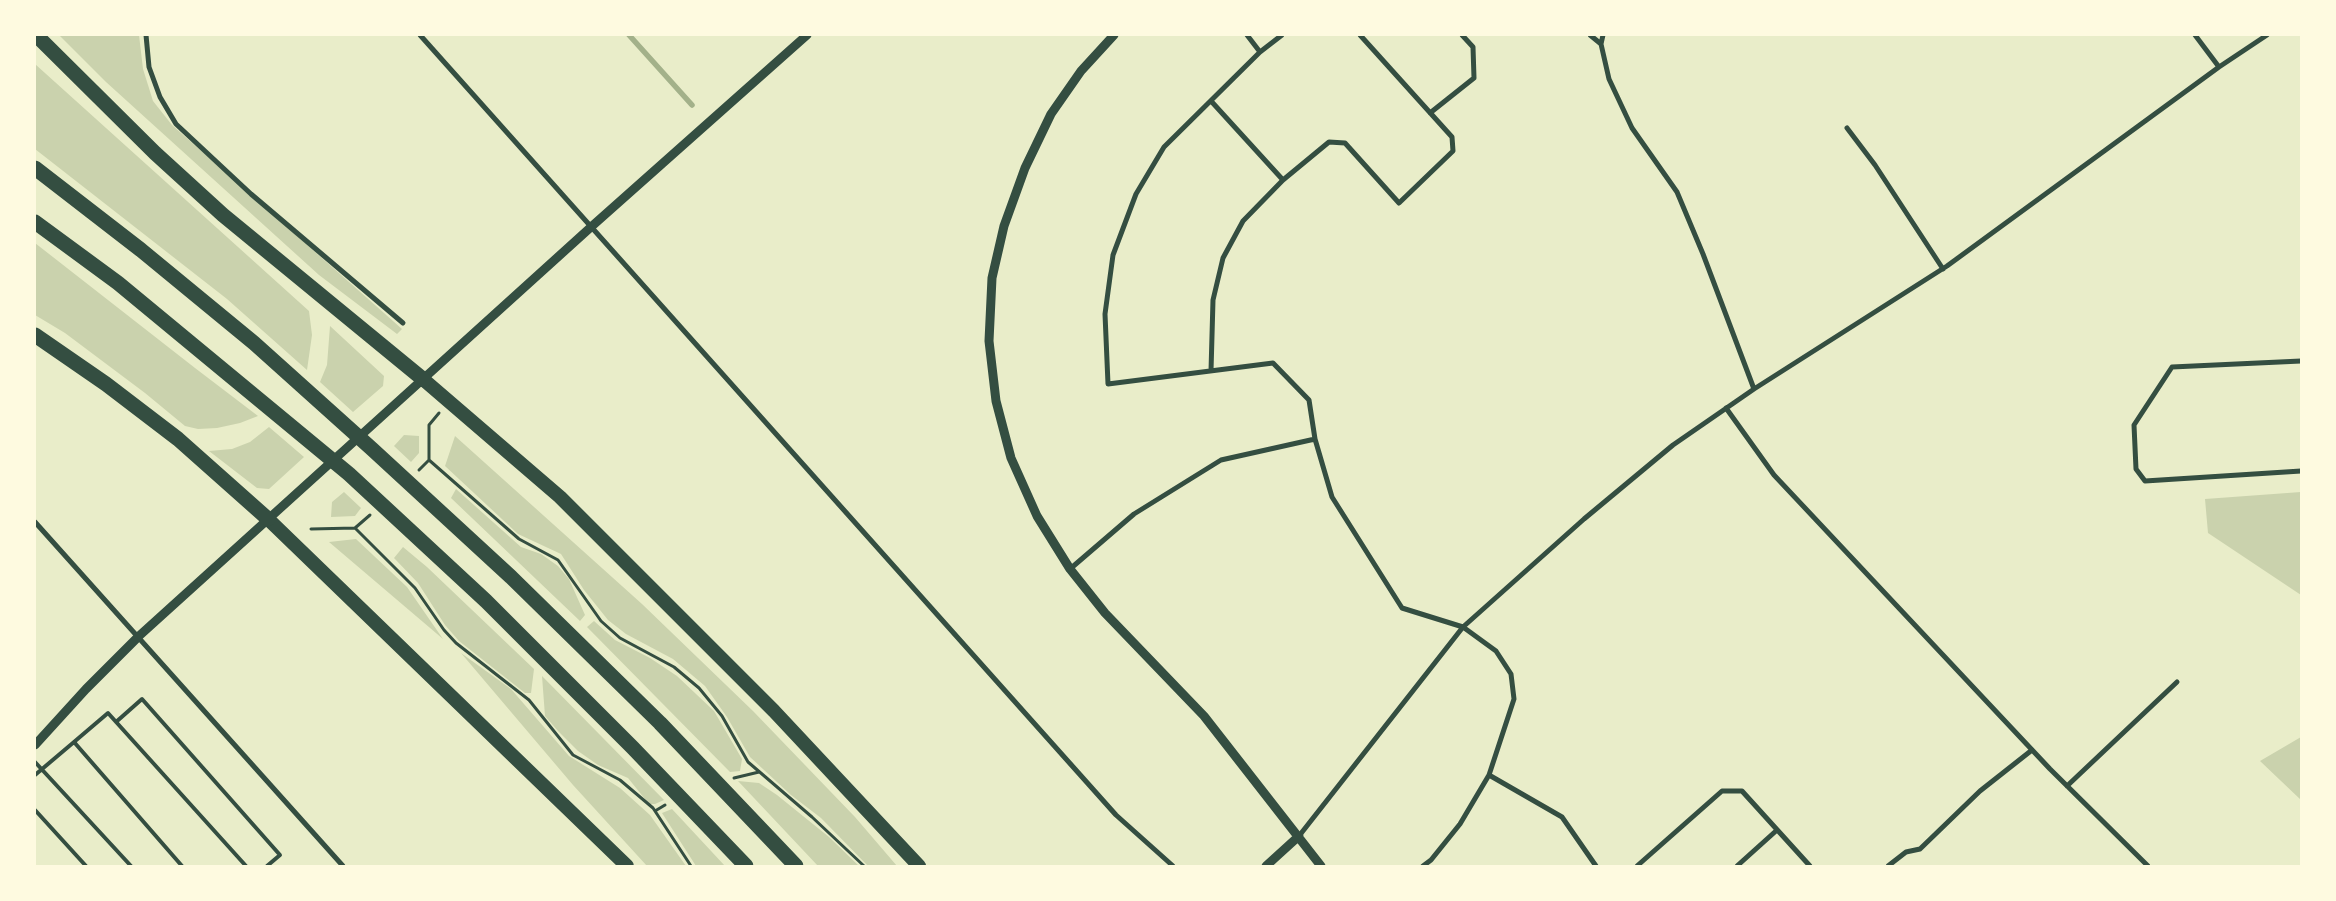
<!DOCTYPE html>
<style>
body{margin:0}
#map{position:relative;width:2336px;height:901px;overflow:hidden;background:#e9edc9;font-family:Ubuntu,sans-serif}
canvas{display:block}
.frame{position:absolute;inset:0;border:36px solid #fefae0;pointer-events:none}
</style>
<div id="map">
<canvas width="2336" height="901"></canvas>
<div class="frame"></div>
</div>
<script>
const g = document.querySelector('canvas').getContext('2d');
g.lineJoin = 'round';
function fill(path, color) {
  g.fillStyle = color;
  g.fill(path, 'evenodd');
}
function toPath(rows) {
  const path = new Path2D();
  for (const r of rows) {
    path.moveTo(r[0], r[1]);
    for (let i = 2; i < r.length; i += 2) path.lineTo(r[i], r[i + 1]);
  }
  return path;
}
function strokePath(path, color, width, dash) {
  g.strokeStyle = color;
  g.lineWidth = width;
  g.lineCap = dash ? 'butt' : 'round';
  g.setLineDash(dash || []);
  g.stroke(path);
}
fill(toPath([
 [59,35,139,35,143,69,153,101,172,125,402,329,397,334,319,275,106,82],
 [35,64,309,311,312,335,307,370,227,299,35,149],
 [35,243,195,368,258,416,240,423,217,428,198,429,185,426,145,393,65,333,35,315],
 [330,326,384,376,383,386,353,412,320,382,327,365],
 [269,427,304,457,269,489,257,488,209,451,232,449,250,442],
 [404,435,419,436,419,453,411,462,394,446],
 [455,436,642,604,753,711,855,817,897,866,868,866,821,818,791,795,750,757,727,717,705,686,673,659,626,634,608,620,584,590,561,554,518,534,445,466],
 [456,489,521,547,541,554,558,566,569,579,585,615,580,621,451,498],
 [344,492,361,508,355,516,331,517,332,502],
 [2301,492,2301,595,2208,533,2205,499],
 [356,539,407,587,443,639,329,542],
 [403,547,427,567,534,669,531,693,525,693,459,641,445,625,418,583,394,558],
 [594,621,615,640,650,658,677,676,714,711,742,759,740,771,730,772,587,627],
 [461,653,511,689,569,756,620,788,650,815,686,866,647,866,573,785],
 [542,676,664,800,655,804,649,804,628,778,598,765,578,751,558,731,545,716],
 [2301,737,2301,800,2260,761],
 [738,781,759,783,777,795,829,837,859,866,818,866],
 [672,809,725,866,696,866,662,813]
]), '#cad2ad');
strokePath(toPath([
 [629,35,692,105]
]), '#a3b18a', 5.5);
strokePath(toPath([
 [439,413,429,425,429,460,519,539,558,560,601,621,620,638,674,667,699,688,722,716,748,762,812,817,864,866],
 [419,470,429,460],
 [355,528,370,515],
 [311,529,355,528,415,588,444,630,456,643,529,700,573,755,620,780,653,808,691,866],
 [734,778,759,772],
 [655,811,665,805]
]), '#344e41', 3);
strokePath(toPath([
 [116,722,142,699,280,855,267,866],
 [35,762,131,866],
 [35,775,74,742],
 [35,810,86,866],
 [182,866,74,742,108,713,246,866]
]), '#344e41', 4);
strokePath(toPath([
 [146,35,149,67,160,97,176,124,251,194,403,323],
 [420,35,1116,815,1173,866],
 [1247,35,1260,52],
 [1282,35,1260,52,1164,147,1136,194,1113,255,1105,314,1108,384,1273,363,1309,400,1315,439,1332,497,1402,608,1463,627,1496,651,1511,674,1514,699,1489,775,1460,824,1431,860,1423,866],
 [1590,35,1601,44],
 [1603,35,1601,44,1609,79,1632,128,1677,192,1703,254,1754,389],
 [2195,35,2219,67],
 [1211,101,1283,180],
 [1430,113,1474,78,1473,47,1462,35],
 [1847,128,1875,165,1943,269],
 [2301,361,2172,367,2134,425,2136,469,2145,481,2301,471],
 [1211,371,1213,300,1223,258,1243,221,1283,180,1329,142,1345,143,1399,203,1453,151,1452,137,1360,35],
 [1726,408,1774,475,2050,769,2148,866],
 [35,522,343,866],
 [1070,569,1134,514,1221,460,1315,439],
 [1489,775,1562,817,1596,866],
 [2067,786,2177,682],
 [1299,836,1463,627,1584,519,1673,445,1754,389,1947,266,2219,67,2267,35],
 [1637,866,1722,791,1742,791,1810,866],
 [1737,866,1777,830],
 [1888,866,1906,852,1920,849,1980,791,2032,750]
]), '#344e41', 5);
strokePath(toPath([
 [1114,35,1081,71,1051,114,1025,168,1004,226,992,278,989,341,996,401,1011,458,1037,516,1070,569,1105,613,1204,716,1321,866],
 [35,745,86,689,139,636,591,227,807,35],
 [1266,866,1299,836]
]), '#344e41', 9);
strokePath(toPath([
 [424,380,560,497,774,711,919,866],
 [268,519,627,866]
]), '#344e41', 14);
strokePath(toPath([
 [36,35,155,153,223,215,424,380],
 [35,168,141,250,254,343,372,449,511,577,660,723,796,866],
 [35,222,118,283,349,474,486,601,633,748,746,866],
 [35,335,106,384,178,439,268,519]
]), '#344e41', 15);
</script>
